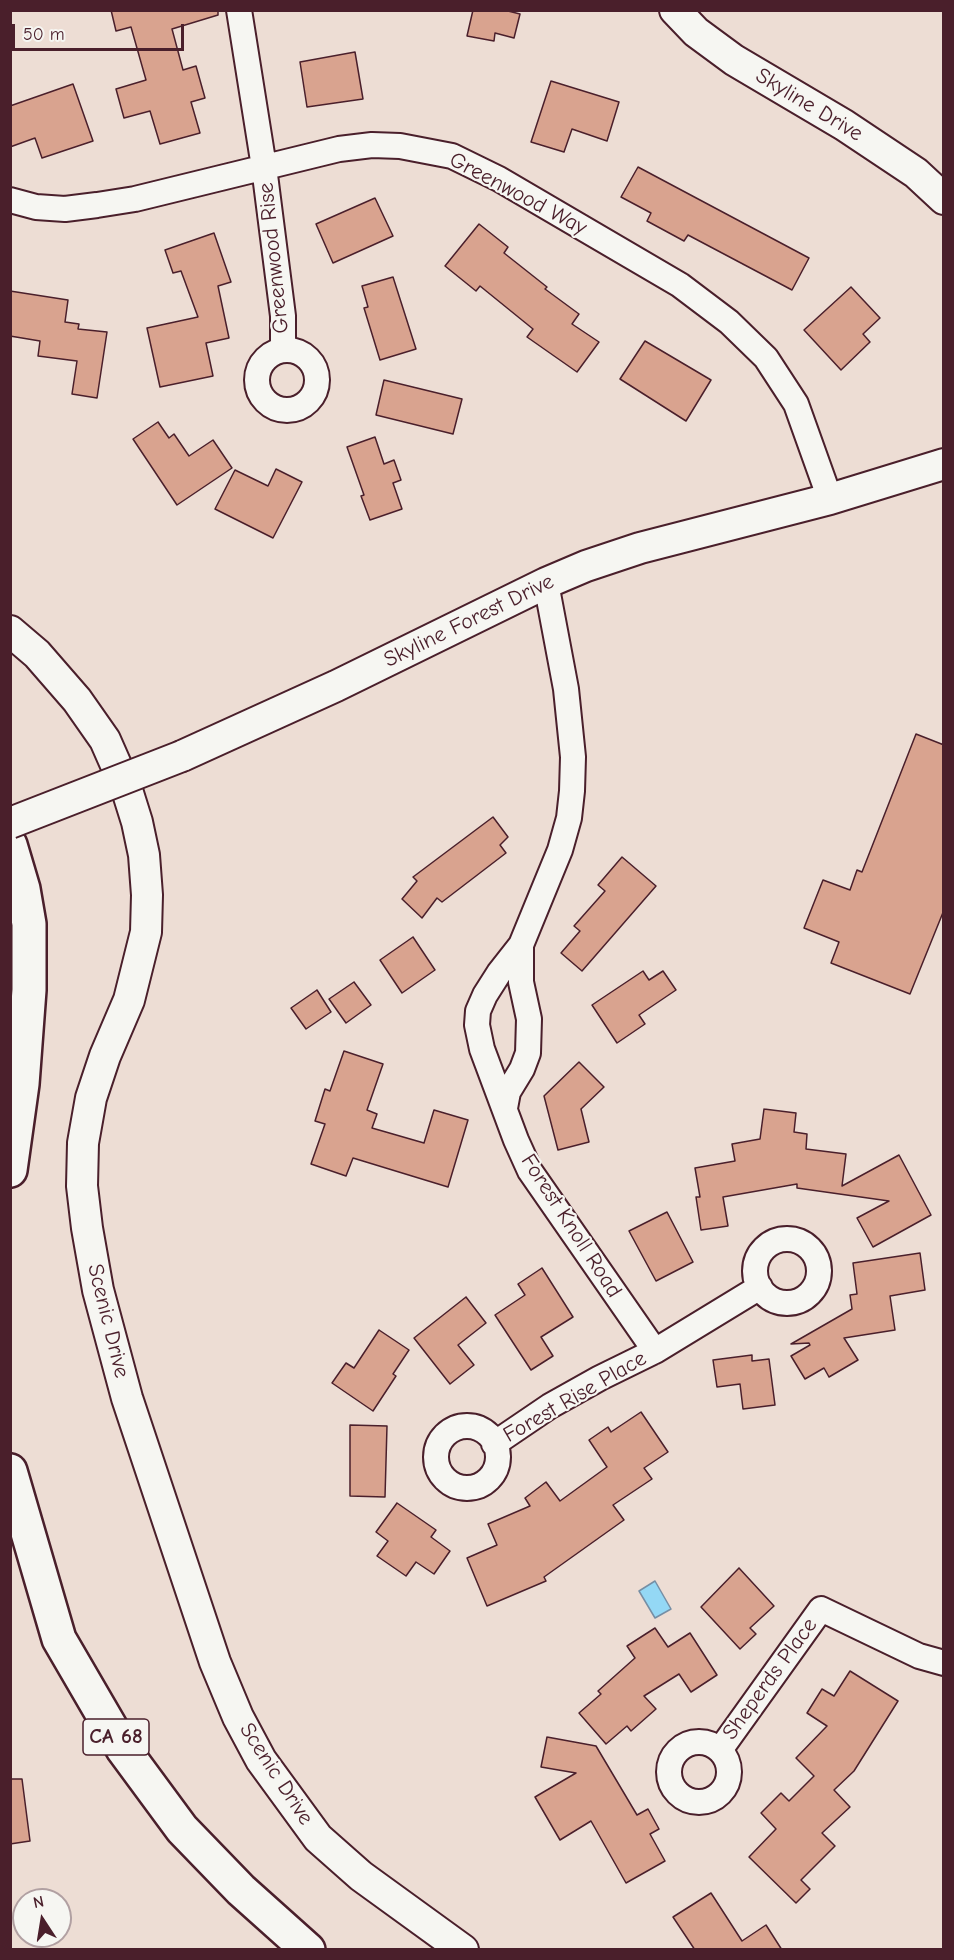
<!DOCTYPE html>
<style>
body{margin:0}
#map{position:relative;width:954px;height:1960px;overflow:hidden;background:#edddd4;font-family:"Comic Neue",sans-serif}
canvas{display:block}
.frame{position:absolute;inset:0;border:12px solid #4a1f2b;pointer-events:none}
.north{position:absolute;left:12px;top:1888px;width:60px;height:60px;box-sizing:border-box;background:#f6f6f2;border:2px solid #b1a0a2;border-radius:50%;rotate:348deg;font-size:16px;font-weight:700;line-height:24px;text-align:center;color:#4a1f2b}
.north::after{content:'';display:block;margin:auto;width:21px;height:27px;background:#4a1f2b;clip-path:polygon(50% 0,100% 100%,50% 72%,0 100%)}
.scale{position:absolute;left:12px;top:24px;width:172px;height:27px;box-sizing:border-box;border:3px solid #4a1f2b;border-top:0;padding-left:8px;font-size:18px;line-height:21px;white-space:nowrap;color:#4a1f2b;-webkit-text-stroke:4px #f6f6f2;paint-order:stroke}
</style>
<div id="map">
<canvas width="954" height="1960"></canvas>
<div class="frame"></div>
<div class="north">N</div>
<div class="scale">50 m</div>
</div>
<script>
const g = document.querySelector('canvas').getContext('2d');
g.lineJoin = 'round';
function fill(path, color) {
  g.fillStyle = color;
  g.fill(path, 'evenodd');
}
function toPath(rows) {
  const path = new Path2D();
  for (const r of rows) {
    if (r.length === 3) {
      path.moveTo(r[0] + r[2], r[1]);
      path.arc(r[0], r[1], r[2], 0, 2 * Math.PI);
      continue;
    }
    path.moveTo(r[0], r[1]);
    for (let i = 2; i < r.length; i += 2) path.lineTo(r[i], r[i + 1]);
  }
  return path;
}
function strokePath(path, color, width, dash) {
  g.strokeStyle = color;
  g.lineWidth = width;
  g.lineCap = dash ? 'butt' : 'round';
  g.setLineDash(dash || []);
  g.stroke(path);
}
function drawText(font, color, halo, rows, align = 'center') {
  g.font = font + ' "Comic Neue",sans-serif';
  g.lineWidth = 4.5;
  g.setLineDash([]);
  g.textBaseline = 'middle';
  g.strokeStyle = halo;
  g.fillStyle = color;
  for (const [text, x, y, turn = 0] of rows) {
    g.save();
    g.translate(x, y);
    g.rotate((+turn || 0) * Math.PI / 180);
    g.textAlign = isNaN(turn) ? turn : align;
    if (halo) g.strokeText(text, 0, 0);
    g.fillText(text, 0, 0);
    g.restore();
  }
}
const water = toPath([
 [655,1581,671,1609,655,1618,639,1591,655,1581]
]);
fill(water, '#94d8f5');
strokePath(water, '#768ea4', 1.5);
const building = toPath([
 [111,10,218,10,218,15,172,29,183,70,196,66,205,98,191,102,200,133,160,144,150,111,124,118,116,89,146,80,131,27,116,31,111,10],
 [473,10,504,10,520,14,514,38,495,33,494,41,467,36,473,10],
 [355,52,363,99,307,107,300,62,355,52],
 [551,81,619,102,607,141,572,129,564,152,531,142,551,81],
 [73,84,93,141,42,158,35,138,10,147,10,106,73,84],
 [638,167,809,258,792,290,688,235,684,241,647,221,651,213,621,197,638,167],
 [375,198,393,236,333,263,316,224,375,198],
 [479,224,508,247,504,253,547,287,545,289,579,314,572,324,599,342,577,372,527,337,533,329,480,286,476,291,445,266,479,224],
 [214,233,231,282,218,286,229,338,206,343,213,376,160,387,147,328,198,317,181,271,173,273,165,250,214,233],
 [393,277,416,349,380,360,364,308,368,307,362,286,393,277],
 [851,287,880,318,863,334,870,342,841,370,804,330,851,287],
 [10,291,68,300,65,322,79,324,78,329,107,332,97,398,72,394,77,361,38,356,40,341,10,336,10,291],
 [645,341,711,380,686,421,620,379,645,341],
 [384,380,462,399,453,434,376,415,384,380],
 [158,422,169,438,174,434,189,456,213,440,232,468,177,505,133,439,158,422],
 [375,437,384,464,394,460,401,480,393,483,402,509,370,520,361,496,364,495,347,447,375,437],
 [276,469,302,482,273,538,215,509,235,470,268,486,276,469],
 [916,734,944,745,944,910,910,994,831,963,839,942,804,928,823,880,850,890,857,870,862,872,916,734],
 [493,817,508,837,500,845,506,853,442,902,437,898,422,918,402,899,417,881,413,877,493,817],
 [622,857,656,886,582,971,561,953,580,931,574,926,605,891,598,885,622,857],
 [413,937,435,970,402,993,380,960,413,937],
 [643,971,649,980,663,971,676,990,639,1015,645,1024,617,1043,592,1005,643,971],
 [354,982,371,1005,346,1023,329,999,354,982],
 [317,990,331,1012,306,1029,291,1008,317,990],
 [344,1051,383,1064,367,1110,377,1114,372,1128,424,1143,434,1110,468,1120,448,1187,353,1158,346,1176,311,1164,325,1124,315,1121,325,1089,330,1091,344,1051],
 [579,1062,604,1087,581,1109,589,1142,558,1150,544,1096,579,1062],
 [764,1109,796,1113,794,1132,807,1134,806,1149,846,1154,842,1186,899,1155,931,1215,873,1247,857,1218,889,1201,797,1188,797,1184,723,1197,728,1226,701,1230,696,1197,700,1197,695,1168,735,1161,732,1144,760,1139,764,1109],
 [667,1212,693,1262,656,1281,629,1231,667,1212],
 [920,1253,925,1290,890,1296,895,1330,844,1338,858,1360,829,1377,824,1368,805,1379,791,1356,810,1345,809,1343,791,1344,852,1309,850,1295,857,1294,853,1263,920,1253],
 [542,1268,573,1317,541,1337,553,1356,531,1370,495,1315,525,1295,518,1284,542,1268],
 [466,1297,486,1323,458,1345,474,1365,450,1384,414,1338,466,1297],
 [379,1330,409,1350,393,1374,396,1376,373,1411,332,1383,346,1363,354,1368,379,1330],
 [752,1355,752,1361,769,1359,775,1405,743,1409,740,1384,717,1387,713,1360,752,1355],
 [641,1412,668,1452,644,1468,652,1479,613,1505,624,1520,544,1577,546,1581,487,1606,467,1558,497,1545,488,1524,530,1506,525,1498,546,1482,560,1501,607,1467,589,1440,608,1427,611,1432,641,1412],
 [350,1425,387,1426,385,1497,350,1496,350,1425],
 [397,1503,436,1530,431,1537,450,1551,434,1574,416,1562,406,1576,377,1556,388,1541,376,1532,397,1503],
 [739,1568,774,1606,750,1628,756,1634,740,1649,701,1607,739,1568],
 [655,1628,668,1647,690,1633,717,1675,691,1692,679,1674,644,1696,656,1709,631,1731,627,1726,606,1744,579,1713,601,1694,598,1691,635,1658,627,1646,655,1628],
 [850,1671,898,1701,854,1771,834,1790,850,1807,822,1833,835,1846,801,1880,810,1889,796,1903,749,1857,776,1829,761,1813,781,1793,789,1801,814,1776,796,1758,827,1726,807,1713,822,1689,834,1696,850,1671],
 [547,1737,596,1746,637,1815,648,1809,659,1829,650,1834,665,1861,626,1883,591,1821,560,1840,535,1797,576,1773,541,1767,547,1737],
 [10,1779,22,1779,30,1841,10,1844,10,1779],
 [711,1893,742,1941,766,1925,782,1950,695,1950,673,1917,711,1893]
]);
fill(building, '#d9a38f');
strokePath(building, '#4a1f2b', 1.5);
const minor = toPath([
 [239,10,264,167,283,316,283,350],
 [10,200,36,207,65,209,97,205,135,199,339,149,372,145,400,146,452,156,499,179,680,285,729,322,766,358,796,404,830,499],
 [287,380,30],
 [546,583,566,689,573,757,572,791,569,818,560,850,521,945,499,973,485,995,478,1011,477,1025,482,1049,516,1140,530,1171,655,1351],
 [505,1108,508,1092,522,1069,528,1053,529,1019,521,982,521,945],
 [787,1271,32],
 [467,1457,31],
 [494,1444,550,1406,600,1378,655,1351,760,1287],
 [699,1772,30],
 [720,1750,821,1609,919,1656,944,1663]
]);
const tertiary = toPath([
 [675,10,696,32,734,60,844,125,916,173,944,199],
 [10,631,37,654,77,700,105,740,127,790,137,822,144,855,147,895,146,932,129,1000,105,1056,91,1098,83,1143,82,1186,87,1228,98,1290,127,1398,215,1662,238,1717,261,1760,318,1838,361,1876,463,1950],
 [182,756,336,686,546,583,586,566,640,548,830,499,944,464]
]);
const primary = toPath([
 [10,845,23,889,29,924,29,990,22,1084,10,1170],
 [10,1471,59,1639,123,1749,182,1829,241,1890,308,1950]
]);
strokePath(minor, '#4a1f2b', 28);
strokePath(tertiary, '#4a1f2b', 34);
strokePath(primary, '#4a1f2b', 38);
strokePath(minor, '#f6f6f2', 24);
strokePath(tertiary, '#f6f6f2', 30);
strokePath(primary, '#f6f6f2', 33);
const tertiaryBridge = toPath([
 [10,823,182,756]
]);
strokePath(tertiaryBridge, '#4a1f2b', 34, []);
strokePath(tertiaryBridge, '#f6f6f2', 30);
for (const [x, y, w] of [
 [116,1737,66]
]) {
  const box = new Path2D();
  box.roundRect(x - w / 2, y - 18, w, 36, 4.5);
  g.fillStyle = '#f6f6f2';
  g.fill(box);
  strokePath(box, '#4a1f2b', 1.5);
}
drawText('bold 21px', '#4a1f2b', null, [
 ["CA 68",116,1737]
]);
drawText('22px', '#4a1f2b', '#f6f6f2', [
 ["Skyline Drive",809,105,31],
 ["Greenwood Way",518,194,28],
 ["Greenwood Rise",274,258,-96],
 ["Skyline Forest Drive",469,621,-26],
 ["Forest Knoll Road",571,1226,57],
 ["Scenic Drive",108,1321,76],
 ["Forest Rise Place",575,1397,-30],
 ["Sheperds Place",770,1679,-54],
 ["Scenic Drive",276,1774,57]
]);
</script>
